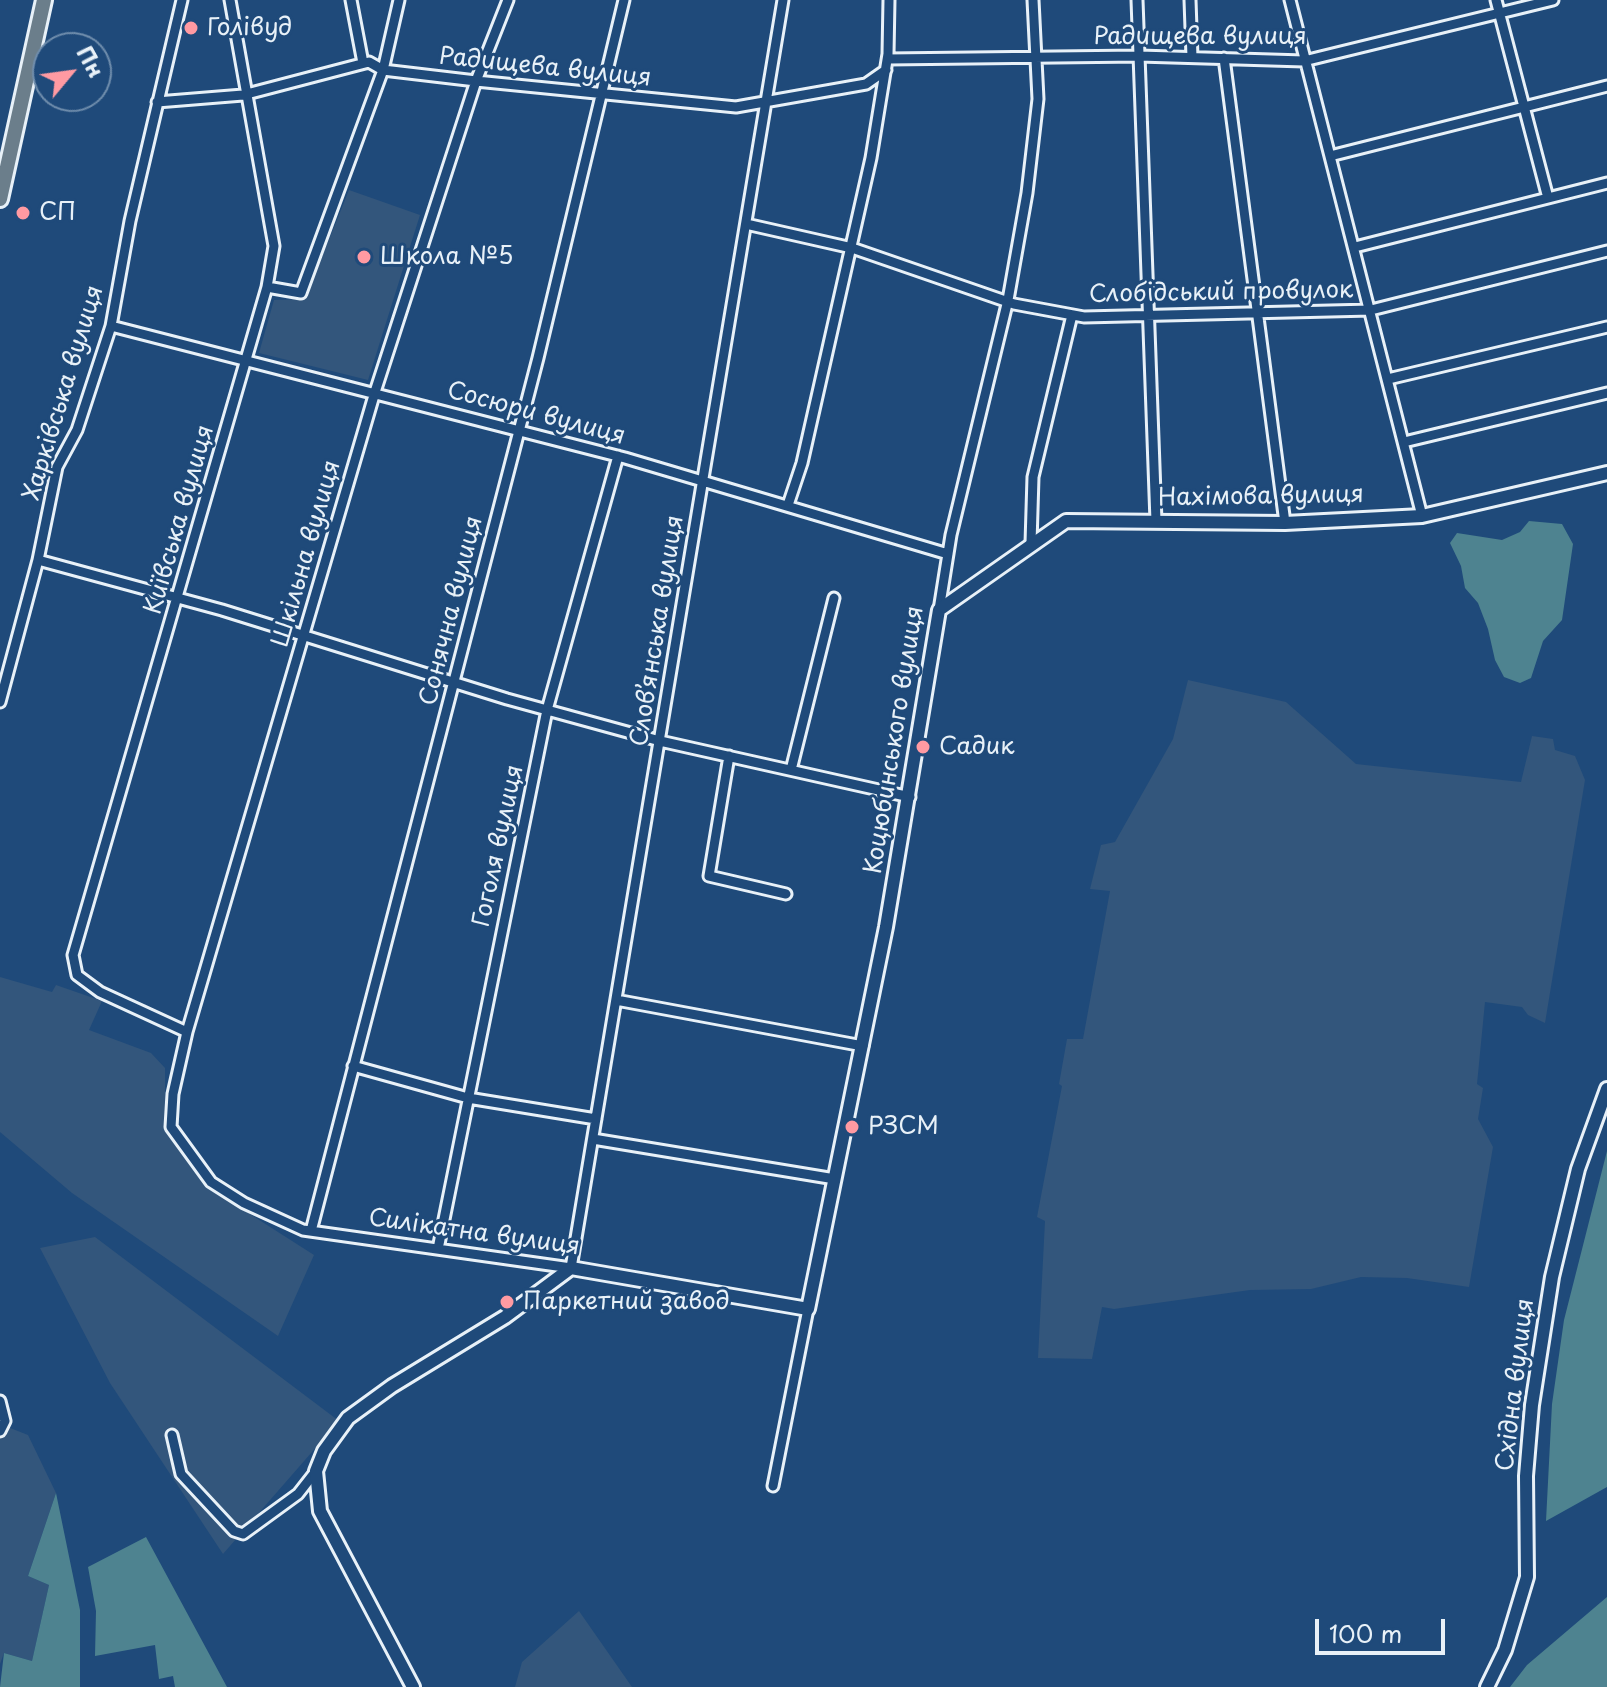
<!DOCTYPE html>
<meta charset="utf-8">
<style>
body{margin:0}
#map{position:relative;width:1607px;height:1687px;overflow:hidden;background:#1f4a7a;font-family:"Playpen Sans",sans-serif}
canvas{display:block}
.north{position:absolute;left:32px;top:32px;width:80px;height:80px;box-sizing:border-box;background:#1f4a7a;border:2px solid #6f8dac;border-radius:50%;rotate:61deg;font-size:22px;font-weight:700;line-height:32px;text-align:center;color:#e8f1f8}
.north::after{content:'';display:block;margin:auto;width:28px;height:36px;background:#ff9aa2;clip-path:polygon(50% 0,100% 100%,50% 72%,0 100%)}
.scale{position:absolute;left:1315px;top:1619px;width:130px;height:36px;box-sizing:border-box;border:4px solid #e8f1f8;border-top:0;padding-left:10px;font-size:24px;line-height:28px;white-space:nowrap;color:#e8f1f8;-webkit-text-stroke:6px #1f4a7a;paint-order:stroke}
</style>
<div id="map">
<canvas width="1607" height="1687"></canvas>
<div class="north">Пн</div>
<div class="scale">100 m</div>
</div>
<script>
const g = document.querySelector('canvas').getContext('2d');
g.lineJoin = 'round';
function fill(path, color) {
  g.fillStyle = color;
  g.fill(path, 'evenodd');
}
function toPath(rows) {
  const path = new Path2D();
  for (const r of rows) {
    path.moveTo(r[0], r[1]);
    for (let i = 2; i < r.length; i += 2) path.lineTo(r[i], r[i + 1]);
  }
  return path;
}
function strokePath(path, color, width, dash) {
  g.strokeStyle = color;
  g.lineWidth = width;
  g.lineCap = dash ? 'butt' : 'round';
  g.setLineDash(dash || []);
  g.stroke(path);
}
function drawText(font, color, halo, rows, align = 'center') {
  g.font = font + ' "Playpen Sans",sans-serif';
  g.lineWidth = 6;
  g.setLineDash([]);
  g.textBaseline = 'middle';
  g.strokeStyle = halo;
  g.fillStyle = color;
  for (const [text, x, y, turn = 0] of rows) {
    g.save();
    g.translate(x, y);
    g.rotate((+turn || 0) * Math.PI / 180);
    g.textAlign = isNaN(turn) ? turn : align;
    if (halo) g.strokeText(text, 0, 0);
    g.fillText(text, 0, 0);
    g.restore();
  }
}
fill(toPath([
 [349,190,420,215,368,380,259,353,274,300,305,299],
 [1188,680,1286,702,1356,764,1521,782,1532,736,1553,739,1555,750,1575,756,1585,780,1545,1023,1528,1015,1522,1007,1485,1002,1477,1084,1483,1088,1478,1119,1493,1147,1469,1287,1407,1278,1361,1277,1311,1289,1250,1290,1114,1309,1102,1307,1092,1359,1038,1358,1045,1221,1037,1217,1062,1086,1059,1084,1067,1039,1083,1039,1110,891,1090,889,1101,845,1115,842,1173,739],
 [0,977,52,992,56,985,102,1001,89,1030,151,1053,165,1068,165,1126,206,1186,314,1255,278,1336,72,1193,0,1132],
 [95,1237,339,1421,223,1554,110,1383,40,1248],
 [0,1424,28,1435,56,1493,28,1576,49,1585,32,1661,4,1653,0,1664],
 [579,1611,632,1687,515,1687,522,1662]
]), '#33567c');
fill(toPath([
 [1529,521,1562,524,1573,544,1562,620,1543,641,1531,678,1520,683,1504,677,1495,660,1488,629,1478,603,1465,588,1461,566,1450,543,1457,533,1502,540,1520,532],
 [1607,1151,1607,1487,1546,1521,1552,1404,1564,1320],
 [56,1493,80,1610,80,1687,0,1687,4,1653,32,1661,49,1585,28,1576],
 [146,1537,227,1687,175,1687,173,1676,159,1679,155,1645,95,1656,96,1611,88,1567],
 [1607,1597,1607,1687,1510,1687,1527,1665]
]), '#4e8390');
const street = toPath([
 [230,0,274,246,267,287],
 [351,0,363,63],
 [508,0,476,81,375,392,187,1032,173,1094,171,1127,211,1182,244,1203,303,1230,571,1268,783,0],
 [1137,0,1156,521],
 [1190,0,1192,57],
 [1290,0,1422,516],
 [1496,0,1548,198],
 [1224,58,1285,523],
 [888,59,1139,56,1304,61,1553,0],
 [157,102,243,95,369,62,383,70,476,81,736,107,866,84,886,70],
 [1330,156,1607,86],
 [746,224,852,248,1014,304,1084,317,1371,310,1607,251],
 [1355,247,1607,183],
 [111,326,625,458,948,554],
 [1388,379,1607,327],
 [1404,442,1607,393],
 [788,505,802,463,871,158,888,54,889,0],
 [1031,543,1033,477,1072,315],
 [38,560,222,610,507,699,660,741,910,797],
 [939,610,951,535,1008,300,1027,193,1038,99,1033,0],
 [0,702,38,560,57,467,77,430,111,326,130,221,182,0],
 [729,756,709,876,786,894],
 [791,770,834,598],
 [616,1000,863,1046],
 [187,1032,100,992,77,975,73,955,267,287,301,293,383,70,399,0],
 [353,1066,468,1098,596,1119],
 [593,1139,835,1179],
 [311,1231,538,358,624,0],
 [438,1249,547,710,618,456],
 [0,1401,5,1421,0,1431],
 [172,1435,181,1474,234,1531,243,1534,298,1494,316,1471],
 [773,1486,808,1309]
]);
const secondary = toPath([
 [413,1687,320,1511,316,1471,324,1451,348,1418,392,1386,505,1317,571,1268,808,1309,886,927,939,610,1066,521,1285,523,1422,516,1607,473],
 [1487,1687,1505,1650,1527,1577,1526,1476,1532,1405,1552,1277,1578,1169,1607,1089]
]);
const primary = toPath([
 [0,199,44,0]
]);
strokePath(street, '#e8f1f8', 15);
strokePath(secondary, '#e8f1f8', 18);
strokePath(primary, '#e8f1f8', 20);
strokePath(street, '#1f4a7a', 9);
strokePath(secondary, '#1f4a7a', 12);
strokePath(primary, '#6b7e8b', 14);
for (const [x, y, r, color] of [
 [191,28,8,"#ff9aa2"],
 [23,213,8,"#ff9aa2"],
 [364,257,8,"#ff9aa2"],
 [923,747,8,"#ff9aa2"],
 [852,1127,8,"#ff9aa2"],
 [507,1302,8,"#ff9aa2"]
]) {
  const dot = new Path2D();
  dot.arc(x, y, r, 0, 2 * Math.PI);
  g.fillStyle = color;
  g.fill(dot);
  strokePath(dot, '#1f4a7a', 3);
}
drawText('24px', '#e8f1f8', '#1f4a7a', [
 ["Голівуд",207,28],
 ["СП",39,213],
 ["Школа №5",380,257],
 ["Садик",939,747],
 ["РЗСМ",868,1127],
 ["Паркетний завод",523,1302]
], 'left');
drawText('24px', '#e8f1f8', '#1f4a7a', [
 ["Радищева вулиця",1200,37],
 ["Радищева вулиця",545,68,6],
 ["Слобідський провулок",1221,293,-1],
 ["Харківська вулиця",64,393,-73],
 ["Сосюри вулиця",536,414,15],
 ["Нахімова вулиця",1261,497,-1],
 ["Київська вулиця",180,520,-74],
 ["Шкільна вулиця",307,554,-74],
 ["Сонячна вулиця",452,611,-76],
 ["Слов’янська вулиця",658,631,-81],
 ["Коцюбинського вулиця",895,740,-81],
 ["Гоголя вулиця",499,846,-78],
 ["Силікатна вулиця",474,1233,8],
 ["Східна вулиця",1516,1385,-83]
]);
</script>
